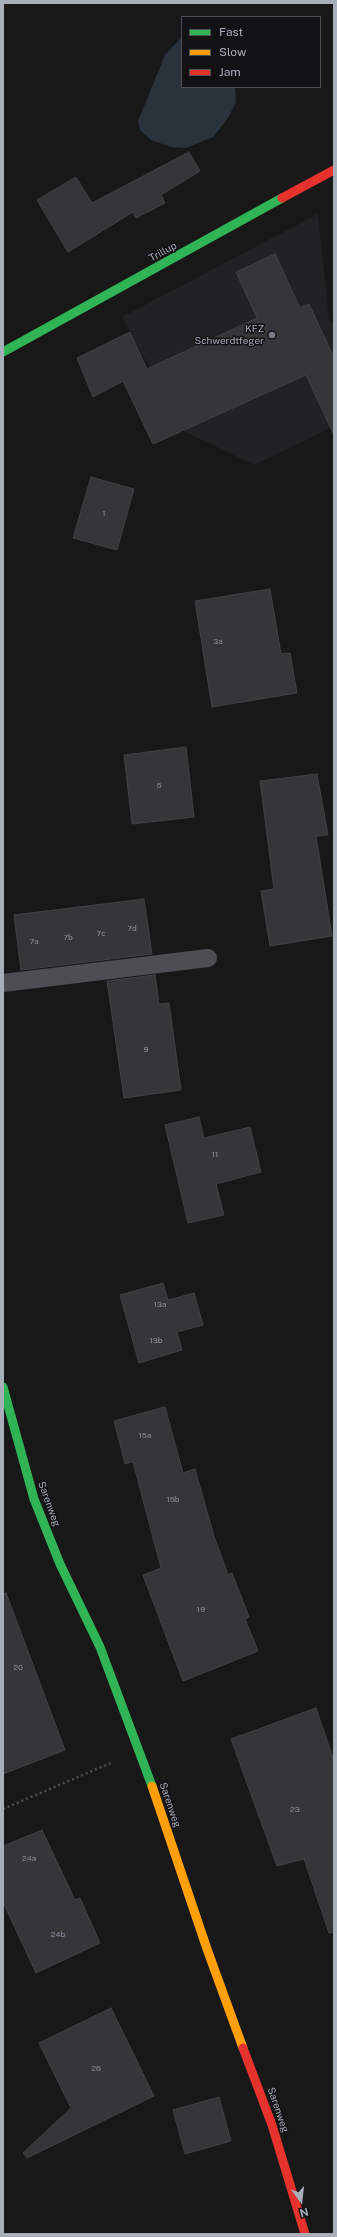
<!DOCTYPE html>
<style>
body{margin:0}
#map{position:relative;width:337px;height:2237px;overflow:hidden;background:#181819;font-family:"Public Sans",sans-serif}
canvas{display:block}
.frame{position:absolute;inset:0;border:4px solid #a8aeba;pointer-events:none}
.legend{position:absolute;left:181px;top:16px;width:140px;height:72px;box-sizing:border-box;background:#121215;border:1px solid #4e5057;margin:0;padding:5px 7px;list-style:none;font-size:12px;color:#a8aeba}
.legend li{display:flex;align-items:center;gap:8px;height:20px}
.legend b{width:20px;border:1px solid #4e5057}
.north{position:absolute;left:281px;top:2181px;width:40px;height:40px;-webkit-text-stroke:3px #121215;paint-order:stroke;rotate:165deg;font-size:11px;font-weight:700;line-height:16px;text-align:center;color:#a8aeba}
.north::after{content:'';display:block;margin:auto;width:14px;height:18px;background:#a8aeba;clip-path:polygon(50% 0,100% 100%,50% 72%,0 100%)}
</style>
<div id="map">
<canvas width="337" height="2237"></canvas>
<div class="frame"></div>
<ul class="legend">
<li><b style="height:5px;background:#30b455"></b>Fast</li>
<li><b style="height:5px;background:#ff9f0a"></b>Slow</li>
<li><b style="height:5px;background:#e5322d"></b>Jam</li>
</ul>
<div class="north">N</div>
</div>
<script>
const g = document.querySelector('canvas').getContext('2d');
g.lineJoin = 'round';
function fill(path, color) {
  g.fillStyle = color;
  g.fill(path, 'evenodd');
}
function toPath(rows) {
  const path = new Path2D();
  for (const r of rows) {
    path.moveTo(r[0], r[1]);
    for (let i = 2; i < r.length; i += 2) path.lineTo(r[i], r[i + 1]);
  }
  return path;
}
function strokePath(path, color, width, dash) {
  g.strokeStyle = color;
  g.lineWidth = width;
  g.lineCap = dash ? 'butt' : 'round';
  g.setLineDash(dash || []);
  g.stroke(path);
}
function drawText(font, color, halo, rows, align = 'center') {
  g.font = font + ' "Public Sans",sans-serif';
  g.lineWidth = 3;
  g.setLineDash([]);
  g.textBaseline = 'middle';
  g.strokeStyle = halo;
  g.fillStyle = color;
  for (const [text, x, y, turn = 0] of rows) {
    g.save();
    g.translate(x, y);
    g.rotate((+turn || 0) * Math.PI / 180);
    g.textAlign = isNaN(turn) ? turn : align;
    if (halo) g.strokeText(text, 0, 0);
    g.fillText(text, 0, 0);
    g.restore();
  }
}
fill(toPath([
 [318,214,329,320,334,324,334,426,254,465,184,431,122,317]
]), '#222225');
fill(toPath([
 [182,37,182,87,235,87,236,102,228,118,213,137,186,148,171,147,151,140,140,130,138,121,165,55]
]), '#2a333c');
const building = toPath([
 [189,152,200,171,161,195,165,203,136,218,133,212,68,252,37,200,76,177,92,203,189,152],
 [275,254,300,308,309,304,334,358,334,435,306,375,153,444,123,381,93,397,77,358,130,332,147,369,257,318,236,272,275,254],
 [91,477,134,489,117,550,73,538,91,477],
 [270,589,281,654,290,653,297,693,212,707,195,601,270,589],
 [186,747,194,817,132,824,124,755,186,747],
 [317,774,328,835,316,836,332,936,270,946,261,891,274,889,260,781,317,774],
 [144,899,152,954,21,970,14,915,144,899],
 [155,975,159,1004,169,1003,181,1090,124,1098,107,981,155,975],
 [199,1117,204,1138,250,1127,261,1172,216,1184,224,1215,188,1223,165,1125,199,1117],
 [163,1283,168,1300,194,1293,203,1325,177,1332,182,1350,139,1363,120,1295,163,1283],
 [165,1407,183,1473,195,1469,214,1536,228,1575,232,1573,249,1617,245,1619,258,1651,183,1681,143,1575,161,1568,133,1462,125,1464,114,1421,165,1407],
 [6,1593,65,1750,3,1774,3,1594,6,1593],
 [316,1708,334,1761,334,1932,329,1933,304,1859,277,1866,231,1739,316,1708],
 [42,1830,75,1900,80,1898,100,1943,36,1973,3,1902,3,1846,42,1830],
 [111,2008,154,2096,27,2158,23,2153,71,2108,39,2043,111,2008],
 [219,2097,231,2141,185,2154,173,2110,219,2097]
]);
fill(building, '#363638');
strokePath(building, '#414245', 1);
strokePath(toPath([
 [3,1809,113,1762]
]), '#4e4f53', 2.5, [2, 3]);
strokePath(toPath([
 [3,983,208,958]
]), '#4c4e52', 18);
strokePath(toPath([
 [3,352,282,198],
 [3,1387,34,1499,60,1564,100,1647,152,1786]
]), '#30b455', 9);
strokePath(toPath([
 [152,1786,207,1949,243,2048]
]), '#ff9f0a', 9);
strokePath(toPath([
 [282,198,334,170],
 [243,2048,272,2125,305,2234]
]), '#e5322d', 9);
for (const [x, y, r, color] of [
 [272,335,4,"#767a82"]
]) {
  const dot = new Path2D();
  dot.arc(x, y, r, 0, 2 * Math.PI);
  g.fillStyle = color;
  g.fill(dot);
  strokePath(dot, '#121215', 1.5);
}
drawText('8px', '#8c909a', null, [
 ["1",104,514],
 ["3a",218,642],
 ["5",159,786],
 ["7d",132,929],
 ["7c",101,934],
 ["7b",68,938],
 ["7a",34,942],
 ["9",146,1050],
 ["11",215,1155],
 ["13a",160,1305],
 ["13b",156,1341],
 ["15a",145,1436],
 ["15b",173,1500],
 ["19",201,1610],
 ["20",18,1668],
 ["23",295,1810],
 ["24a",29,1859],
 ["24b",58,1935],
 ["26",96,2069]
]);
drawText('10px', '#a8aeba', '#121215', [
 ["Trillup",163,252,-29],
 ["Sarenweg",49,1504,70],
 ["Sarenweg",170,1805,71],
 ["Sarenweg",278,2110,71]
]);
drawText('10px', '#a8aeba', '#121215', [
 ["KFZ",264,329],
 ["Schwerdtfeger",264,341]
], 'right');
</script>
